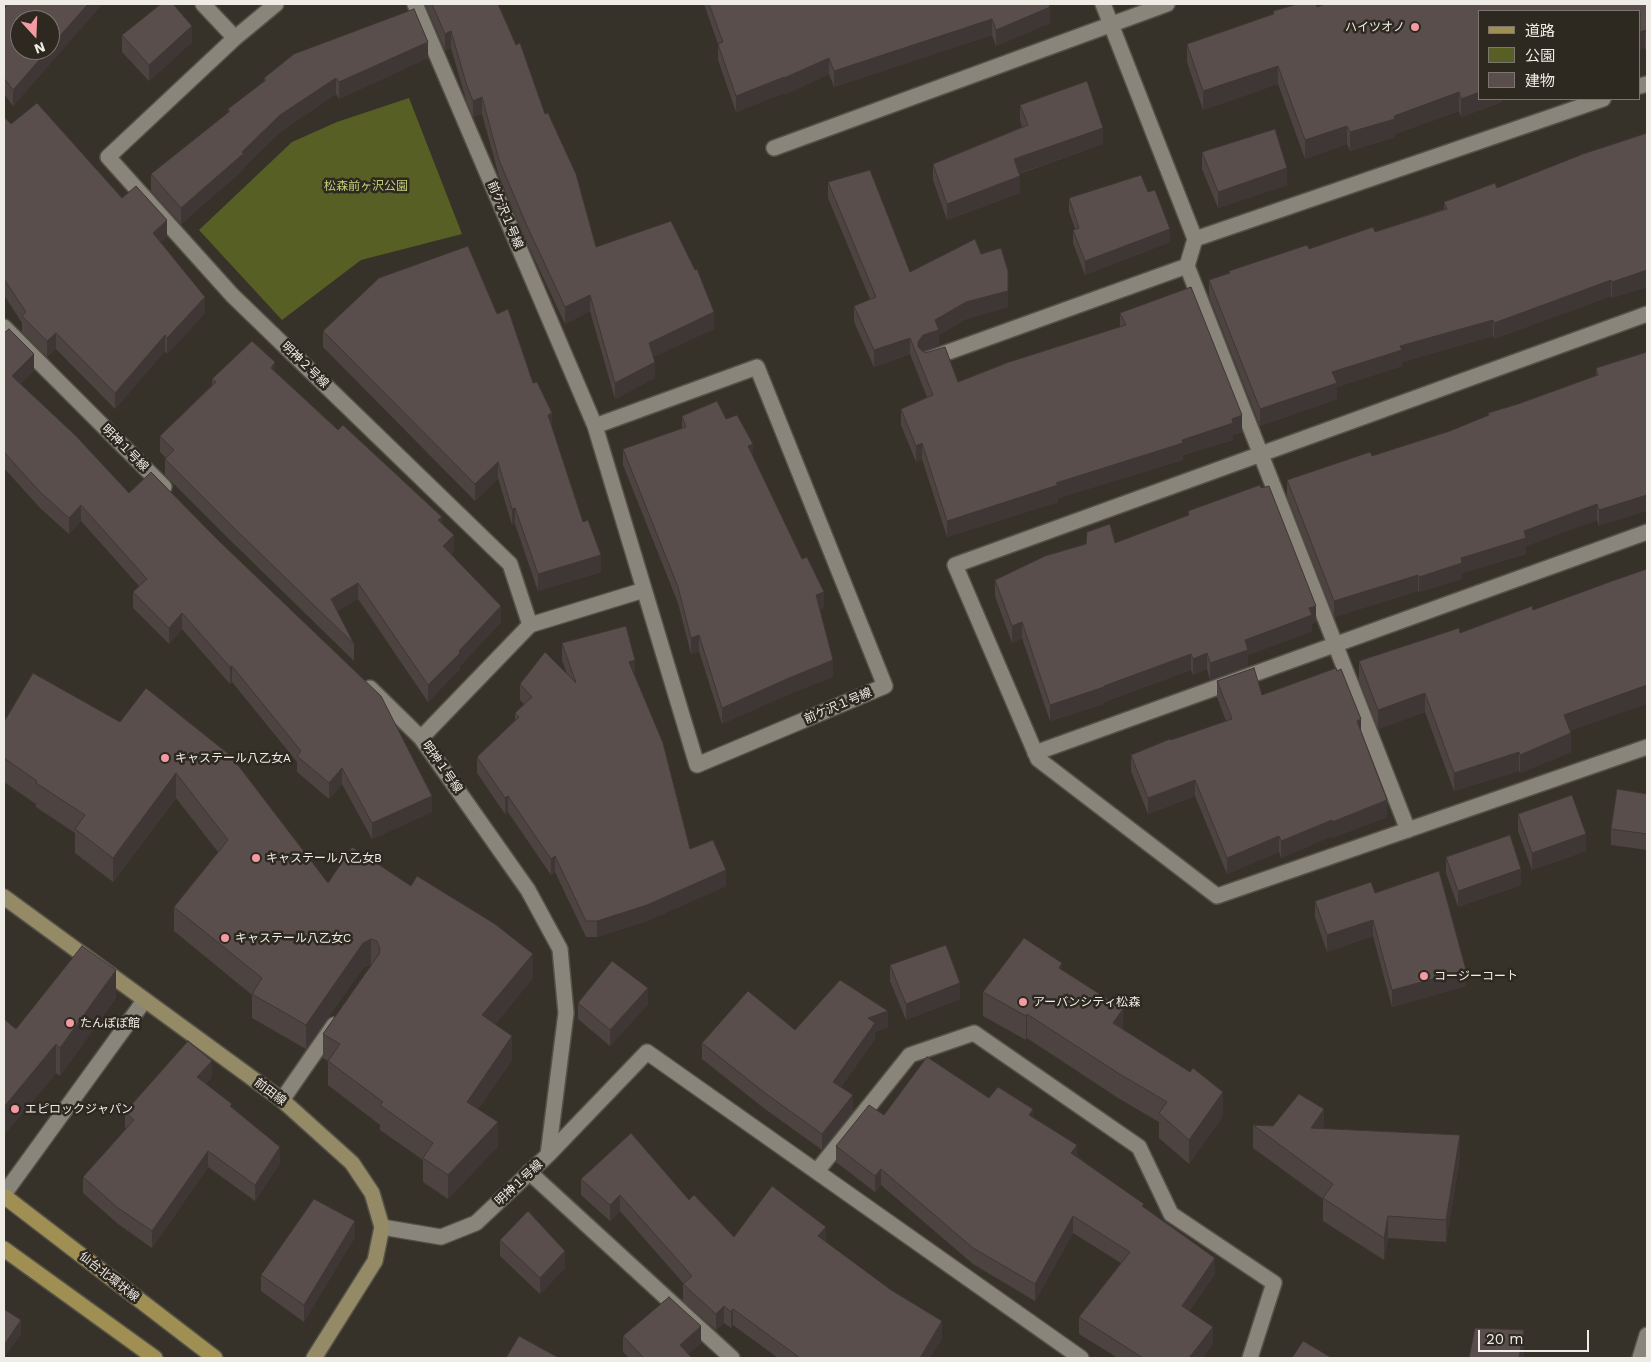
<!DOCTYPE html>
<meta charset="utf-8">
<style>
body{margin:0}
#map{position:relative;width:1651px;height:1362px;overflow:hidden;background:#373229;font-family:"Work Sans","Noto Sans JP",sans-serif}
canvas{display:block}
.frame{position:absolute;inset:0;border:5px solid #efece6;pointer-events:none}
.legend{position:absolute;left:1478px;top:10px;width:162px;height:90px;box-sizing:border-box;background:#2d2820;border:1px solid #7b766f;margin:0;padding:6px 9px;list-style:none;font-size:15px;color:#efece6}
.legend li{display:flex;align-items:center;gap:10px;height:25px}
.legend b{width:25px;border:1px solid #7b766f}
.north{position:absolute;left:10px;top:10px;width:50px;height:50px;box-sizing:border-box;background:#2d2820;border:1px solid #7b766f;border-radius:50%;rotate:160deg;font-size:14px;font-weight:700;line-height:20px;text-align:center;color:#efece6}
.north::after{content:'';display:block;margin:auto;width:18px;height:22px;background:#f49aa3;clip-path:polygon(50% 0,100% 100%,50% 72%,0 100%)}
.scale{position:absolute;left:1478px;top:1330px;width:111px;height:22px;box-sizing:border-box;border:2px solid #efece6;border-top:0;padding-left:6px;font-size:15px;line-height:18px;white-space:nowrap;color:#efece6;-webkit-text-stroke:4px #2d2820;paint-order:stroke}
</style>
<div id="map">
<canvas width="1651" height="1362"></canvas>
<div class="frame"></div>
<ul class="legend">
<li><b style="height:6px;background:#a08f52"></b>道路</li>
<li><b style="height:14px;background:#575f25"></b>公園</li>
<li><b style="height:14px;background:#5a4e4c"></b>建物</li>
</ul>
<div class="north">N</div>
<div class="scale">20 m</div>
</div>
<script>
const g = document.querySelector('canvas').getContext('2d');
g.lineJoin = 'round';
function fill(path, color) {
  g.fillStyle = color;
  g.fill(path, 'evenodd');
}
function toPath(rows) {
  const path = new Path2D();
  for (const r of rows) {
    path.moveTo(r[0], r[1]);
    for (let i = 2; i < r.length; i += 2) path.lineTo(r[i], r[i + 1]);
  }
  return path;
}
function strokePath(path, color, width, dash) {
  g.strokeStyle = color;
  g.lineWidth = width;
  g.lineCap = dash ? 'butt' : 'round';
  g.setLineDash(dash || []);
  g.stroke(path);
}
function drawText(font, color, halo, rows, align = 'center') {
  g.font = font + ' "Work Sans","Noto Sans JP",sans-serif';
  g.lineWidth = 5;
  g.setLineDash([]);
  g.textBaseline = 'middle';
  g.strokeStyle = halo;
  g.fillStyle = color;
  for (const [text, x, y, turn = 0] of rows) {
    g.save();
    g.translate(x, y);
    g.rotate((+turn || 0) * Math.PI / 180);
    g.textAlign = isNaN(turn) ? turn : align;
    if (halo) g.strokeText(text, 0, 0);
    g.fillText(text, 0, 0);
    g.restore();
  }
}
fill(toPath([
 [409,98,462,234,361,260,282,320,199,230,292,142,337,122]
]), '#575f25');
const street = toPath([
 [203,4,235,38,108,157,232,295,510,564,530,625,421,738],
 [415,4,595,426,697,765,885,686,757,367,595,426],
 [1103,4,1195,239,1603,99],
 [235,38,276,4],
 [1640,86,1647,84],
 [774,148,1167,4],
 [1195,239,1187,266,1408,830],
 [1647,314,955,565,1038,759,1217,896,1647,747],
 [4,327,164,487],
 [929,359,1187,266],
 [530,625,644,590],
 [370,688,421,738,528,890,560,949,566,1013,548,1155,476,1223,441,1237,382,1227],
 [1035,753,1647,532],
 [282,1100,334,1025],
 [548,1155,647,1052,1081,1358],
 [817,1171,910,1055,974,1033,1139,1147,1171,1214,1274,1283,1250,1358],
 [529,1172,732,1358],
 [4,1194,144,1001],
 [1640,1358,1647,1335]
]);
const secondary = toPath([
 [4,897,282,1100,352,1163,372,1193,382,1227,375,1261,314,1358]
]);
const primary = toPath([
 [4,1196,215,1358],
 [4,1249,155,1358]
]);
strokePath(street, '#545149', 18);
strokePath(secondary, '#545149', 18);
strokePath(primary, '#545149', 18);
strokePath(street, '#8a857a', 15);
strokePath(secondary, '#958a66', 15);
strokePath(primary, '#a08f52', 15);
fill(toPath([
 [4,4,102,4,13,106,4,94],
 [425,4,498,4,545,114,596,247,714,329,653,357,655,378,615,399,590,311,565,324,527,243,499,176,482,114,473,117,467,103,451,48,445,50],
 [704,4,1049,4,1050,23,996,46,992,35,834,87,829,74,784,95,784,93,736,112,718,60,718,44],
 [1647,4,1647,55,1645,48,1480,11,1502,99,1502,102,1461,117,1459,111,1395,134,1395,137,1350,151,1347,144,1305,159,1278,84,1203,110,1187,62,1187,44,1273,14,1273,11,1317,7],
 [122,35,192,42,149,81,122,52],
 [428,58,339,99,336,94,280,132,244,167,244,169,181,224,151,191,151,174,228,113,228,109,264,81,264,78],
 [1020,105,1103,144,1019,174,1020,193,947,220,933,180,933,164,1022,127,1020,121],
 [4,117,11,124,122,198,167,237,160,242,205,313,167,354,165,351,115,409,56,349,47,357,22,332,22,323,4,295],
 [1647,133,1647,287,1612,298,1611,296,1494,339,1493,336,1402,362,1402,366,1337,387,1337,399,1260,426,1209,296,1209,280,1229,273,1229,271,1309,249,1375,232,1444,209,1444,202,1497,188],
 [1202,152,1287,185,1218,208,1202,169],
 [828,182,910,272,981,254,1008,307,966,319,939,335,939,346,923,352,958,382,1120,327,1120,313,1242,432,1233,435,1233,440,1183,455,1183,460,1058,498,1058,502,947,537,922,459,916,462,901,425,901,409,927,397,910,354,874,367,854,322,854,306,870,299,828,198],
 [1148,192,1170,242,1085,275,1073,243,1073,230,1075,229,1069,211,1069,198],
 [497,314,533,383,552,428,583,522,601,572,538,591,515,524,512,525,498,478,475,501,323,347,323,331],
 [4,333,34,370,20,384,129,493,432,812,372,839,342,784,329,799,297,772,297,762,232,682,230,684,182,629,169,644,133,608,133,592,139,586,81,521,69,534,40,508,4,468],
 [1647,352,1599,526,1597,520,1526,546,1526,554,1462,573,1462,579,1419,592,1418,591,1334,617,1287,496,1287,480,1372,456,1450,431,1488,416,1488,413,1518,404,1596,376,1596,368],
 [275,372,442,524,454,551,451,554,501,622,460,666,460,669,428,702,358,599,337,611,354,644,354,661,233,543,165,475,165,459,166,458,160,452,160,436,212,385,212,379],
 [682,416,726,419,753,457,824,608,820,609,833,677,789,694,722,724,699,651,691,654,678,603,623,465,623,449,682,429],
 [1188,511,1316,622,1312,624,1312,631,1248,655,1248,666,1210,680,1207,669,1193,675,1191,670,1104,702,1104,704,1050,721,1022,638,1012,643,995,596,995,580,1115,543,1188,515],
 [1460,633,1570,731,1571,752,1520,773,1519,771,1454,791,1425,712,1378,729,1359,680,1359,661],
 [562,643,635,676,690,849,726,886,647,921,597,937,586,937,555,872,551,875,508,812,505,814,477,773,477,757,515,720,515,713,524,704,520,700,520,684,567,674,562,660],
 [1217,681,1262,695,1361,731,1387,817,1332,838,1332,836,1281,858,1279,852,1227,874,1195,796,1148,814,1131,771,1131,755,1226,721,1217,697],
 [4,722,120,722,328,883,533,978,495,1024,512,1060,478,1109,498,1146,448,1199,423,1182,423,1160,380,1130,380,1125,328,1085,328,1061,323,1058,323,1034,372,964,363,968,306,1049,252,1018,252,995,174,931,174,907,218,852,176,798,113,882,75,853,75,833,36,807,36,804,4,782],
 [1647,794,1647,850,1611,845,1611,829],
 [1518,814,1586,851,1532,870,1518,831],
 [1446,857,1521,885,1458,907,1446,873],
 [1375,893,1466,986,1392,1007,1373,936,1327,952,1315,917,1315,901],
 [890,965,960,999,906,1020,890,981],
 [1062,971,1123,1030,1223,1116,1189,1164,1159,1138,1159,1122,1118,1098,1027,1038,1026,1040,983,1016,983,992],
 [116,998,60,1076,56,1073,4,1135,4,1019,16,1029],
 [578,1003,648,1004,610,1046,578,1019],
 [888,1027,875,1032,875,1039,841,1087,853,1111,822,1150,765,1109,702,1059,702,1043,795,1030],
 [212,1077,205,1084,232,1107,280,1163,255,1201,208,1167,152,1248,118,1224,83,1193,83,1177,126,1129,125,1128,125,1112],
 [989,1098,1033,1117,1077,1156,1144,1208,1215,1274,1189,1311,1213,1344,1202,1358,1118,1358,1079,1334,1079,1317,1121,1263,1073,1233,1035,1301,973,1264,881,1185,875,1192,836,1162,836,1146,884,1115],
 [1253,1125,1324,1129,1460,1157,1446,1242,1388,1238,1384,1260,1323,1221,1323,1199,1253,1148],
 [581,1179,689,1200,734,1237,826,1242,942,1338,930,1358,778,1358,733,1325,731,1328,724,1323,716,1330,683,1301,683,1284,684,1284,620,1211,610,1221,581,1195],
 [355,1237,304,1322,261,1291,261,1275],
 [500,1240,565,1268,540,1294,500,1256],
 [623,1336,701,1343,688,1354,692,1358,629,1358,623,1352]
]), '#4d4341');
fill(toPath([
 [88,4,102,4,13,106,13,90,48,50,50,50,50,47],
 [1050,7,1050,23,996,46,996,30],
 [992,19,992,35,834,87,834,71],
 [192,26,192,42,149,81,149,65],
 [1645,30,1645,48,1640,50,1640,32],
 [451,31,451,48,445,50,445,34],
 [428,42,428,58,339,99,339,82],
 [829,58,829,74,784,95,784,78],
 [1278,66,1278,84,1203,110,1203,91],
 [784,77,784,93,736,112,736,96],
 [336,78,336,94,280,132,244,167,244,169,181,224,181,208,280,115],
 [1459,92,1459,111,1395,134,1395,137,1350,151,1350,132],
 [1480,92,1480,99,1502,99,1502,102,1461,117,1461,99],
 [482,97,482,114,473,117,473,101],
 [1347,126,1347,144,1305,159,1305,140],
 [1103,128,1103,144,1014,175,1014,159],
 [1287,168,1287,185,1218,208,1218,192],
 [1020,176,1020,193,947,220,947,204],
 [167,220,167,237,153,249,153,233],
 [1170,229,1170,242,1085,275,1085,261],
 [1647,270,1647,287,1612,298,1612,282],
 [1008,271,1008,307,966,319,939,335,939,346,923,351,918,358,918,342,935,320],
 [1611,280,1611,296,1494,339,1494,323],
 [590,295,590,311,565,324,565,307],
 [205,297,205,313,167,354,167,338],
 [714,312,714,329,649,359,649,343],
 [1493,320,1493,336,1402,362,1402,366,1337,387,1337,399,1260,426,1260,409,1332,372,1400,346],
 [56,333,56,349,47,357,47,341],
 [165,335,165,351,115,409,115,393],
 [910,338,910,354,874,367,874,350],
 [34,354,34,370,12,392,12,376],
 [275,362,275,378,271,368],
 [655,362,655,378,615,399,615,383],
 [552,413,552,430,548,415],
 [1242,415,1242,432,1233,435,1233,440,1183,455,1183,460,1058,498,1058,502,947,537,947,521,1182,440],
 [922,443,922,459,916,462,916,446],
 [753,444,753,460,748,446],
 [498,462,498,478,475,501,475,484],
 [1647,495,1647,511,1599,526,1599,510],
 [1597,504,1597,520,1526,546,1526,554,1462,573,1462,579,1419,592,1419,577,1524,531],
 [81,505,81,521,69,534,69,518],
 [515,508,515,524,512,525,512,509],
 [442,517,442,533,438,520],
 [454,535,454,551,443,562,443,546],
 [601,555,601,572,538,591,538,574],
 [1418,575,1418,591,1334,617,1334,601],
 [358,583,358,599,331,615,331,599],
 [824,592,824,608,816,611,816,595],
 [501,606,501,622,460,666,460,669,428,702,428,685],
 [1316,606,1316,622,1312,624,1312,631,1248,655,1248,666,1210,680,1210,663,1245,640,1309,608],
 [182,613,182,629,169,644,169,628],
 [1022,622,1022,638,1012,643,1012,626],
 [699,635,699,651,691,654,691,638],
 [1207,653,1207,669,1193,675,1193,659],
 [1191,654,1191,670,1104,702,1104,704,1050,721,1050,705],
 [635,660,635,676,629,662],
 [833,660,833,677,789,694,722,724,722,708,789,678],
 [232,666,232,682,230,684,230,667],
 [1647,685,1647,704,1564,733,1564,715],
 [1425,693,1425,712,1378,729,1378,710],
 [1361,719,1361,735,1357,721],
 [1571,733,1571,752,1520,773,1520,755],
 [1519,752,1519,771,1454,791,1454,773],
 [342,768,342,784,329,799,329,783],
 [176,773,176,798,113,882,113,858],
 [1195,780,1195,796,1148,814,1148,798],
 [432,796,432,812,372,839,372,823],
 [508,796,508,812,505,814,505,798],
 [1387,800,1387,817,1332,838,1332,822],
 [1332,820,1332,836,1281,858,1281,841],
 [1586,834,1586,851,1532,870,1532,853],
 [1279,836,1279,852,1227,874,1227,858],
 [555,856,555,872,551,875,551,859],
 [1521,869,1521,885,1458,907,1458,891],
 [726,870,726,886,647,921,597,937,597,921],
 [1373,920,1373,936,1327,952,1327,935],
 [371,939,371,964,363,968,306,1049,306,1025,363,943],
 [533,954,533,978,482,1039,482,1015],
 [1062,963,1062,987,1059,968],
 [116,970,116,998,60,1076,60,1048],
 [1466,970,1466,986,1392,1007,1392,990],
 [960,983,960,999,906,1020,906,1004],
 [648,988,648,1004,610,1046,610,1030],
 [1123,1009,1123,1034,1113,1023],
 [888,1011,888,1027,875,1032,875,1039,833,1098,833,1082,868,1018],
 [1027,1014,1027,1038,1026,1040,1026,1016],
 [512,1036,512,1060,467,1126,467,1102],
 [56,1044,56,1073,4,1135,4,1107],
 [212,1061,212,1077,197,1094,197,1077],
 [1223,1092,1223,1116,1189,1164,1189,1140],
 [853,1095,853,1111,822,1150,822,1134],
 [1033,1109,1033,1125,1029,1115],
 [1324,1109,1324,1131,1311,1128],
 [498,1122,498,1146,448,1199,448,1175],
 [1460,1135,1460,1157,1446,1242,1446,1220],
 [1077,1145,1077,1162,1071,1153],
 [280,1147,280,1163,255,1201,255,1185],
 [208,1151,208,1167,152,1248,152,1231],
 [881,1169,881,1185,875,1192,875,1176],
 [620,1195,620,1211,610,1221,610,1205],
 [1073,1216,1073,1233,1035,1301,1035,1284],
 [1388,1216,1388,1238,1384,1260,1384,1238],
 [355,1221,355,1237,304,1322,304,1305],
 [826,1227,826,1244,818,1236],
 [565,1251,565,1268,540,1294,540,1278],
 [1215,1258,1215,1274,1182,1322,1182,1306],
 [724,1306,724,1323,716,1330,716,1314],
 [733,1309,733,1325,731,1328,731,1312],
 [21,1320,21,1334,4,1358,4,1345],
 [942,1321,942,1338,930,1358,920,1358],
 [701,1326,701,1343,683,1358,680,1345],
 [1213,1327,1213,1344,1202,1358,1189,1358],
 [1524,1330,1524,1358,1519,1358]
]), '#3f3735');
const building = toPath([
 [4,4,88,4,50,47,50,20,20,20,20,50,48,50,13,90,4,78,4,8,6,7,4,4],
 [161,4,173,4,192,26,149,65,122,35,161,4],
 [432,4,498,4,516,45,520,43,545,114,548,113,576,174,596,247,671,221,695,270,697,269,714,312,649,343,655,362,615,383,590,295,565,307,527,226,499,160,482,97,473,101,467,86,451,31,445,34,432,4],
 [709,4,1049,4,1050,7,996,30,992,19,834,71,829,58,784,78,784,77,736,96,718,44,723,42,709,4],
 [1298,4,1316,4,1317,7,1325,4,1647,4,1647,36,1645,30,1640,32,1640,11,1480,11,1480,92,1461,99,1459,92,1394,116,1395,119,1350,132,1347,126,1305,140,1278,66,1203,91,1187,44,1274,14,1273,11,1298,4],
 [414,9,428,42,339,82,336,78,280,115,242,152,244,153,181,208,151,174,230,111,228,109,266,80,264,78,294,54,414,9],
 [1087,81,1103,128,1014,159,1020,176,947,204,933,164,1028,125,1020,105,1087,81],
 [37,103,122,198,136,186,167,220,153,233,205,297,167,338,165,335,115,393,56,333,47,341,22,316,26,312,4,279,4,117,11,124,37,103],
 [1275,129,1287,168,1218,192,1202,152,1275,129],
 [1647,133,1647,270,1612,282,1611,280,1494,323,1493,320,1400,346,1402,350,1332,372,1337,383,1260,409,1209,280,1230,273,1229,271,1307,245,1309,249,1373,227,1375,232,1447,209,1444,202,1495,183,1497,188,1583,154,1647,133],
 [870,170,910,272,975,239,981,254,1001,248,1008,271,1008,291,966,302,935,320,939,330,923,335,918,342,918,347,925,353,945,347,958,382,1009,362,1126,325,1120,313,1191,287,1242,415,1232,419,1233,423,1182,440,1183,443,1056,483,1058,485,947,521,922,443,916,446,901,409,933,395,910,338,874,350,854,306,876,297,828,182,870,170],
 [1141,175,1148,192,1155,190,1170,229,1085,261,1073,230,1079,228,1069,198,1141,175],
 [468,246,497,314,508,309,533,383,537,382,552,413,548,415,583,522,588,520,601,555,538,574,515,508,512,509,498,462,475,484,323,331,379,278,468,246],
 [9,329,34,354,12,376,76,436,129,493,151,472,219,541,381,696,432,796,372,823,342,768,329,783,297,756,301,751,232,666,230,667,182,613,169,628,133,592,147,579,81,505,69,518,40,492,4,452,4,333,9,329],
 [252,341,275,362,271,368,338,430,343,425,442,517,438,520,454,535,443,546,501,606,459,651,460,653,428,685,358,583,331,599,354,644,233,527,165,459,174,450,160,436,216,382,212,379,252,341],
 [1647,352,1647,495,1599,510,1597,504,1524,531,1526,538,1461,558,1462,563,1419,577,1418,575,1334,601,1287,480,1370,452,1372,456,1450,431,1489,415,1488,413,1518,404,1598,375,1596,368,1647,352],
 [717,401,726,419,737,415,753,444,748,446,802,559,807,557,824,592,816,595,833,660,789,678,722,708,699,635,691,638,678,587,623,449,686,427,682,416,717,401],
 [1260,485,1261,488,1269,486,1316,606,1309,608,1312,615,1245,640,1248,650,1210,663,1207,653,1193,659,1191,654,1104,686,1104,687,1050,705,1022,622,1012,626,995,580,1045,556,1086,544,1087,532,1110,524,1115,543,1189,515,1188,511,1260,485],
 [1647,569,1647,685,1564,715,1571,733,1520,755,1519,752,1454,773,1425,693,1378,710,1359,661,1459,628,1460,633,1532,606,1533,610,1615,580,1647,569],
 [626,626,635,660,629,662,663,743,690,849,713,840,726,870,647,905,597,921,586,921,555,856,551,859,508,796,505,798,477,757,519,717,515,713,532,697,520,684,545,652,576,683,562,643,626,626],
 [1254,668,1262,695,1336,668,1337,671,1341,669,1361,719,1357,721,1387,800,1332,822,1332,820,1281,841,1279,836,1227,858,1195,780,1148,798,1131,755,1170,739,1171,740,1232,719,1217,681,1254,668],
 [33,673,120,722,146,688,231,756,328,883,352,847,411,886,417,876,495,924,533,954,482,1015,512,1036,467,1102,498,1122,448,1175,423,1158,433,1143,380,1105,383,1102,328,1061,340,1044,323,1034,379,954,380,949,377,941,371,939,363,943,306,1025,252,994,262,978,174,907,228,840,176,773,113,858,75,829,85,815,36,783,37,781,4,758,4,722,33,673],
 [1617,789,1647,794,1647,834,1611,829,1617,789],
 [1572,795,1586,834,1532,853,1518,814,1572,795],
 [1510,835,1521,869,1458,891,1446,857,1510,835],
 [1439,871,1466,970,1392,990,1373,920,1327,935,1315,901,1371,882,1375,893,1439,871],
 [1024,938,1062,963,1059,968,1123,1009,1113,1023,1190,1072,1193,1068,1223,1092,1189,1140,1159,1113,1167,1102,1118,1073,1027,1014,1026,1016,983,992,1024,938],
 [946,945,960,983,906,1004,890,965,946,945],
 [82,946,116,970,60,1048,56,1044,4,1107,4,1019,16,1029,82,946],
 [612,961,648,988,610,1030,578,1003,612,961],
 [840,980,888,1011,868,1018,875,1023,833,1082,853,1095,822,1134,765,1093,702,1043,748,991,795,1030,840,980],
 [188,1041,212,1061,197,1077,232,1104,230,1106,280,1147,255,1185,208,1151,152,1231,118,1208,83,1177,134,1120,125,1112,188,1041],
 [927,1057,989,1098,998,1087,1033,1109,1029,1115,1077,1145,1071,1153,1144,1204,1142,1206,1215,1258,1182,1306,1213,1327,1189,1358,1143,1358,1079,1317,1130,1252,1073,1216,1035,1284,973,1248,881,1169,875,1176,836,1146,869,1105,884,1115,927,1057],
 [1299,1094,1324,1109,1311,1128,1460,1135,1446,1220,1388,1216,1384,1238,1323,1198,1333,1184,1253,1125,1273,1126,1299,1094],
 [631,1133,689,1200,694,1195,734,1237,772,1186,826,1227,818,1236,891,1290,942,1321,920,1358,800,1358,733,1309,731,1312,724,1306,716,1314,683,1284,692,1276,620,1195,610,1205,581,1179,631,1133],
 [314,1199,355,1221,304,1305,261,1275,314,1199],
 [528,1211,565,1251,540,1278,500,1240,528,1211],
 [669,1297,701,1326,680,1345,692,1358,644,1358,623,1336,669,1297],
 [4,1309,21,1320,4,1345,4,1309],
 [1475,1328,1524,1330,1519,1358,1469,1358,1475,1328],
 [519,1336,559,1358,506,1358,519,1336],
 [1303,1341,1332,1358,1292,1358,1303,1341]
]);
fill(building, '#5a4e4c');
strokePath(building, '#3f3735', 1);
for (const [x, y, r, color] of [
 [1415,27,5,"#f49aa3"],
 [165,758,5,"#f49aa3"],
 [256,858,5,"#f49aa3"],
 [225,938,5,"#f49aa3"],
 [1424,976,5,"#f49aa3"],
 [1023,1002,5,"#f49aa3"],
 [70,1023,5,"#f49aa3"],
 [15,1109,5,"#f49aa3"]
]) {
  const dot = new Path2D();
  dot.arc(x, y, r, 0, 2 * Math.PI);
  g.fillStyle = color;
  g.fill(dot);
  strokePath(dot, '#2d2820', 2);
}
drawText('12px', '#efece6', '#2d2820', [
 ["ハイツオノ",1405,27,"right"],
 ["キャステール八乙女A",175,758],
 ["キャステール八乙女B",266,858],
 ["キャステール八乙女C",235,938],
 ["コージーコート",1434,976],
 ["アーバンシティ松森",1033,1002],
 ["たんぽぽ館",80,1023],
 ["エピロックジャパン",25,1109]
], 'left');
drawText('12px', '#c3d27b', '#2d2820', [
 ["松森前ヶ沢公園",366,186]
]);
drawText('12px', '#efece6', '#2d2820', [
 ["前ケ沢１号線",505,215,67],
 ["明神２号線",305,365,44],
 ["明神１号線",125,448,45],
 ["前ケ沢１号線",838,706,-23],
 ["明神１号線",442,767,55],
 ["前田線",270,1092,37],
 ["明神１号線",519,1183,-43],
 ["仙台北環状線",109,1277,38]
]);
</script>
